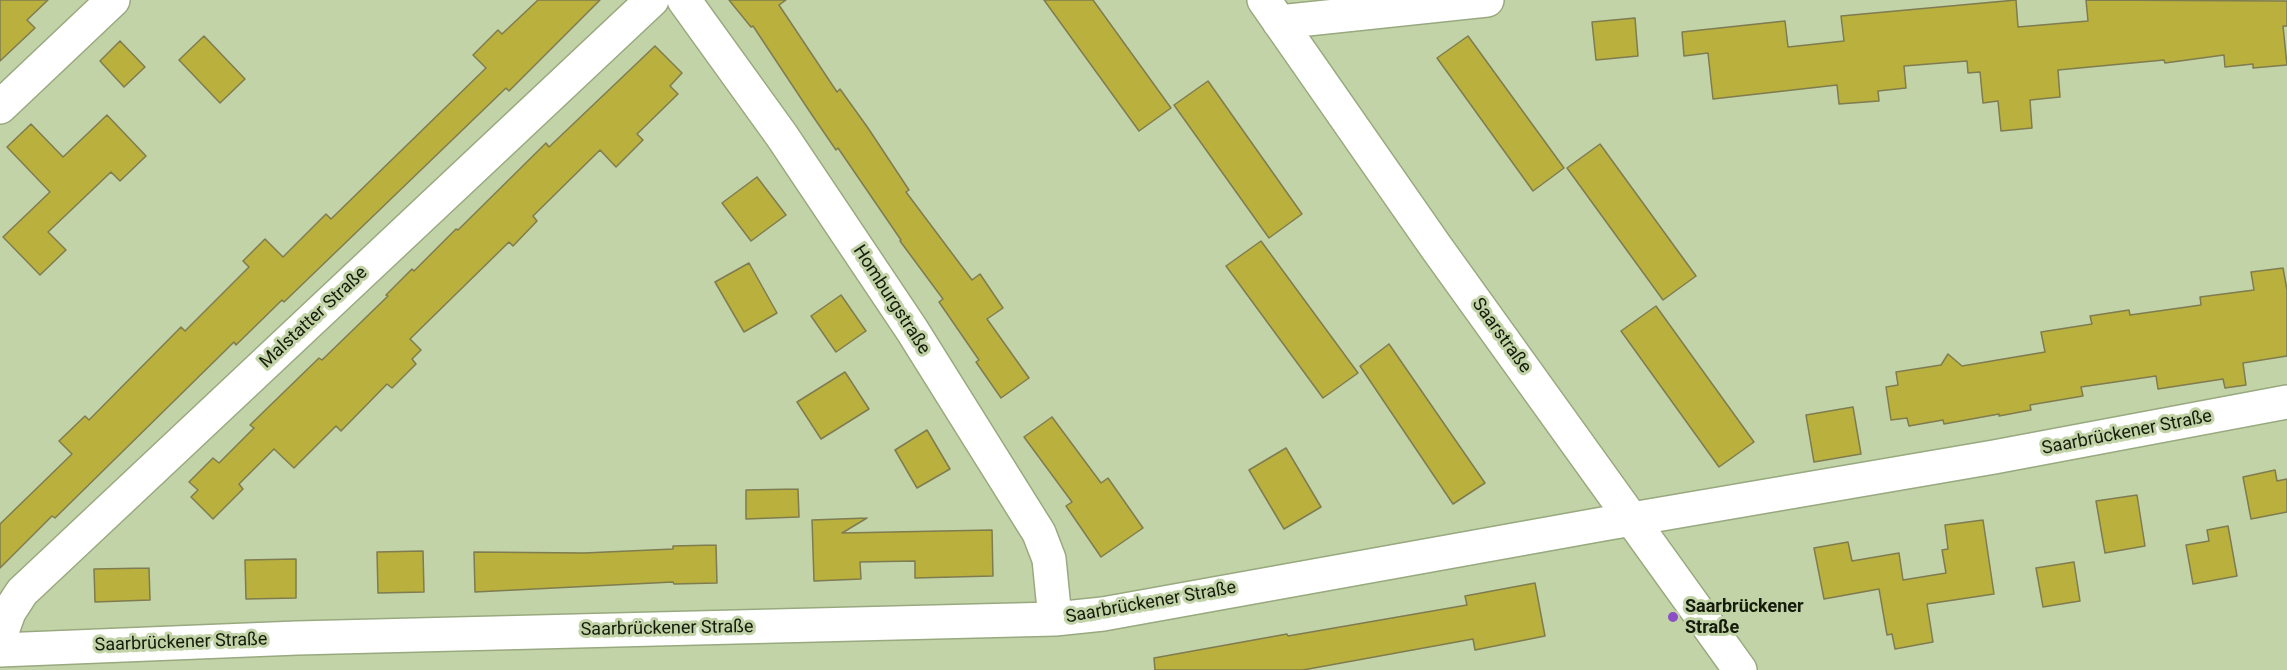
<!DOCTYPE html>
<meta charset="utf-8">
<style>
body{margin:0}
canvas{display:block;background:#c2d3a7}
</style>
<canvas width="2287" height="670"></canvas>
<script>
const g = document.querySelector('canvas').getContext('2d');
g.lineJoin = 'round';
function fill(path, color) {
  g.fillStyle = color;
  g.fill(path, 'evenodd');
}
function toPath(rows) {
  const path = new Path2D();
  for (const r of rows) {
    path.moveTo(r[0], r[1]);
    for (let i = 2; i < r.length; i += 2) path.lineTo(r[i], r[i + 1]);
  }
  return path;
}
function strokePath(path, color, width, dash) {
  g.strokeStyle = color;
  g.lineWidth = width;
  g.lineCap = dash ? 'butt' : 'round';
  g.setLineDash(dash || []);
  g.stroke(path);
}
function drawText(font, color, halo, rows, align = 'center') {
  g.font = font + ' Roboto,sans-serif';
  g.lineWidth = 6;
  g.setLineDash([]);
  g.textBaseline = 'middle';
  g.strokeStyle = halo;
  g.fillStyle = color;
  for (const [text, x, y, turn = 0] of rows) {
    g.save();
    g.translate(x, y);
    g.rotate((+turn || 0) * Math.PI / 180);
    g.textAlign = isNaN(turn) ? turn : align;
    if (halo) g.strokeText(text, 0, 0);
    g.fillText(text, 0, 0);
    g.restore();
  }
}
const building = toPath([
 [0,0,48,0,27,20,35,28,0,61,0,0],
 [538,0,600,0,509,91,506,88,284,302,282,300,236,345,234,342,55,518,52,516,0,568,0,524,72,454,59,441,85,416,89,420,181,327,185,331,249,267,243,261,265,239,283,257,326,214,331,219,486,68,473,55,498,30,502,34,538,0],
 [729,0,786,0,779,5,837,92,840,89,868,128,909,190,906,192,972,280,980,274,1003,308,987,319,1029,378,1001,398,976,362,979,360,939,302,943,299,900,241,901,240,838,148,836,150,810,112,753,26,751,27,729,0],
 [1044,0,1093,0,1171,108,1139,131,1044,0],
 [2016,0,2018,27,2088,21,2086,0,2287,1,2287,26,2283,26,2287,65,2253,68,2253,64,2225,67,2224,55,2165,63,2164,60,2058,70,2060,97,2030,100,2032,128,2001,131,1998,101,1983,103,1980,72,1968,73,1967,61,1904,66,1906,88,1878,91,1879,101,1839,104,1837,85,1713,99,1708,53,1684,56,1682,32,1785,21,1788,47,1844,41,1841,16,2016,0],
 [1635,18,1638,56,1596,60,1592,22,1635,18],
 [204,36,245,79,220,103,179,60,204,36],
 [1468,36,1564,168,1533,191,1437,58,1468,36],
 [120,41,145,67,124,87,100,61,120,41],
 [655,46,682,73,670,86,678,94,637,134,643,140,616,167,600,150,533,216,537,221,513,246,509,242,410,339,421,350,412,359,416,364,392,388,387,384,341,431,336,426,294,468,274,449,239,484,243,489,213,519,191,497,198,490,189,482,213,458,219,463,254,428,250,425,319,358,322,360,388,296,386,295,412,269,414,271,456,229,458,230,546,143,549,147,655,46],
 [1208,81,1302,214,1269,238,1174,105,1208,81],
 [107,115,146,156,120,181,111,172,48,232,66,250,40,275,3,237,50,192,7,147,31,124,63,157,107,115],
 [1600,144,1696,276,1663,300,1567,168,1600,144],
 [757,177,786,215,751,241,722,203,757,177],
 [1261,241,1358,373,1323,398,1226,266,1261,241],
 [749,263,777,313,744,332,715,282,749,263],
 [2283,268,2287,290,2287,356,2243,363,2246,385,2225,388,2223,379,2158,389,2156,376,2081,387,2083,396,2030,405,2031,410,1999,416,1999,414,1944,424,1943,420,1909,426,1907,418,1891,420,1886,387,1898,385,1896,372,1941,365,1948,354,1962,366,2045,352,2041,332,2092,324,2090,316,2129,310,2130,315,2201,305,2200,297,2254,290,2251,272,2283,268],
 [841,295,866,331,836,352,811,316,841,295],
 [1656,306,1754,442,1719,467,1621,331,1656,306],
 [1389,344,1485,483,1453,504,1360,366,1389,344],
 [845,372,869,409,821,439,797,402,845,372],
 [1853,407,1861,454,1814,462,1806,415,1853,407],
 [1052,417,1101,483,1108,478,1143,528,1101,557,1066,506,1072,502,1024,437,1052,417],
 [927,430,950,469,917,488,895,450,927,430],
 [1286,448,1321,507,1284,529,1249,470,1286,448],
 [2275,470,2277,481,2287,479,2287,512,2251,519,2243,477,2275,470],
 [798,489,799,517,746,519,746,490,798,489],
 [2137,495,2145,546,2105,553,2096,501,2137,495],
 [867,518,842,533,992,530,993,576,915,578,915,561,860,562,861,579,814,581,812,520,867,518],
 [1983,520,1994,594,1927,604,1933,642,1895,649,1892,634,1887,635,1879,589,1824,599,1814,548,1848,542,1852,561,1899,553,1903,580,1946,573,1942,550,1948,549,1945,525,1983,520],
 [2228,526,2237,576,2193,584,2186,545,2209,541,2207,530,2228,526],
 [716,545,717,583,674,584,673,582,475,592,474,552,584,553,673,549,673,546,716,545],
 [423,551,424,592,378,593,377,552,423,551],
 [296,559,296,598,246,599,245,560,296,559],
 [2074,562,2080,601,2043,607,2036,568,2074,562],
 [149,568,150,600,95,602,94,569,149,568],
 [1535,583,1545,636,1475,650,1473,639,1303,670,1155,670,1154,658,1287,634,1288,636,1467,605,1465,596,1535,583]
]);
fill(building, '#b9b03d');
strokePath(building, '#7f7c50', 1.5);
const minor = toPath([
 [684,0,782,136,912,330,1039,533,1049,559,1055,619],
 [1264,0,1436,247,1740,670],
 [1279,22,1487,0],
 [0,107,113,0],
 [0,650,297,638,1055,619,1103,614,1603,524,1994,457,2287,402],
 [1,650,3,629,9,612,22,592,652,0]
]);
strokePath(minor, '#99a97f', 36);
strokePath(minor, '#fff', 33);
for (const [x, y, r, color] of [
 [1673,617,6,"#8b4fc5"]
]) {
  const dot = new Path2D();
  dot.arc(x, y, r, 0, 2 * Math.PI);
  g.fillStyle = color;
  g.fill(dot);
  strokePath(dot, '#c2d3a7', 2);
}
drawText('18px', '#161c0b', '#c2d3a7', [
 ["Homburgstraße",891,300,57],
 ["Malstatter Straße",314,318,-43],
 ["Saarstraße",1501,336,54],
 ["Saarbrückener Straße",2127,433,-11],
 ["Saarbrückener Straße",1151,603,-10],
 ["Saarbrückener Straße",667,629,-1],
 ["Saarbrückener Straße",181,643,-2]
]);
drawText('bold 18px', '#161c0b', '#c2d3a7', [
 ["Saarbrückener",1685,607],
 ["Straße",1685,628]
], 'left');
</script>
